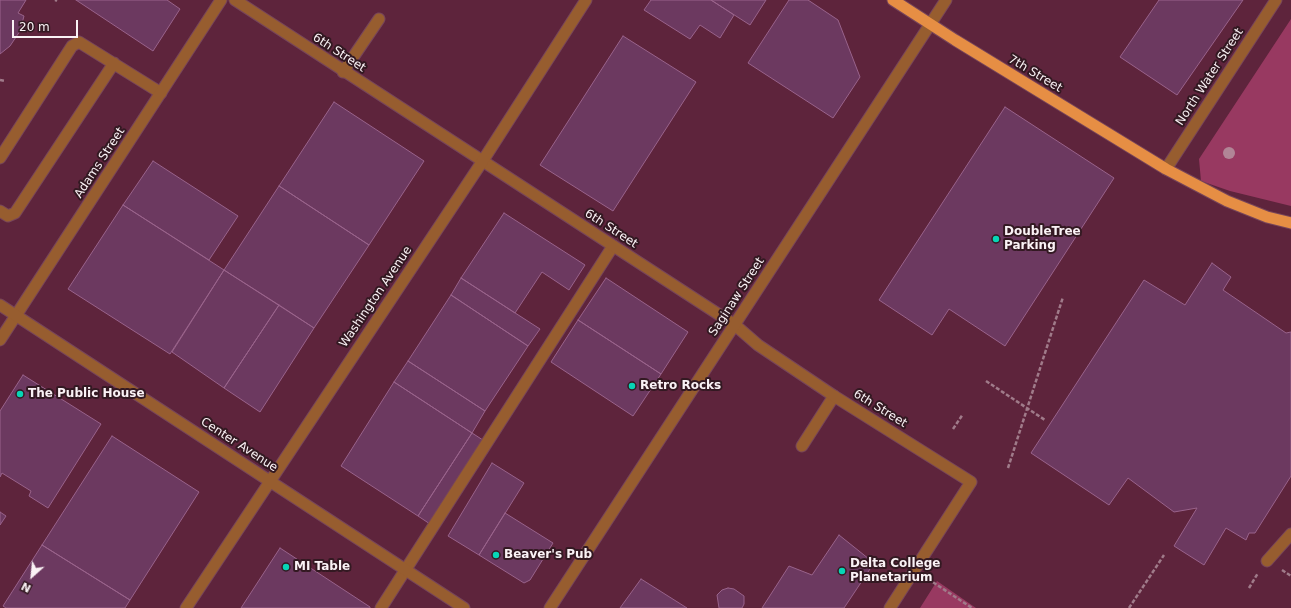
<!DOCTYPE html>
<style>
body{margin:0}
#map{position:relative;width:1291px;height:608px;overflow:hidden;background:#5e243c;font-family:"DejaVu Sans",sans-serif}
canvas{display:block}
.north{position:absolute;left:12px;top:556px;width:40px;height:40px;-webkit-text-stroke:3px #331922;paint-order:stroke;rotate:207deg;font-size:11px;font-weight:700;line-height:16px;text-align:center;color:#faf2f5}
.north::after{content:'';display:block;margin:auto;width:14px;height:18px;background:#faf2f5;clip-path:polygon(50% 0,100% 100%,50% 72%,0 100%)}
.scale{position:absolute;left:12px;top:20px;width:66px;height:18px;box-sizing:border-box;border:2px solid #faf2f5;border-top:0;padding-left:5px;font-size:12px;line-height:14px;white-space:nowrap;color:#faf2f5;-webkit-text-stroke:3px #331922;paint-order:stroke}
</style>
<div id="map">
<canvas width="1291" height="608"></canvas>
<div class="north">N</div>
<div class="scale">20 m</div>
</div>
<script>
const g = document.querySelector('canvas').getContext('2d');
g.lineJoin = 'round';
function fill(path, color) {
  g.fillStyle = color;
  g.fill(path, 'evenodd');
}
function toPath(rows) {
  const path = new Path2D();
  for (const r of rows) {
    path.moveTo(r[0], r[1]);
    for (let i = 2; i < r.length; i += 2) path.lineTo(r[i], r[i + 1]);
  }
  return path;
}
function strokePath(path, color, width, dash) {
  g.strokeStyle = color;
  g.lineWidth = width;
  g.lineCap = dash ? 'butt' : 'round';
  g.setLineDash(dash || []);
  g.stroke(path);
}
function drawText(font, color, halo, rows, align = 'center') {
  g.font = font + ' "DejaVu Sans",sans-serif';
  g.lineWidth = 4;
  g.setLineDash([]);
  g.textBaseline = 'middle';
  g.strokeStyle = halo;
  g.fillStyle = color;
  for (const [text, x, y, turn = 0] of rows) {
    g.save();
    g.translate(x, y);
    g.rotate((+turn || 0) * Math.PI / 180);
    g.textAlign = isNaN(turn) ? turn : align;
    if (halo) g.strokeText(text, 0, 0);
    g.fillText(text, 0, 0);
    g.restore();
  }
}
fill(toPath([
 [1291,19,1291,206,1230,191,1201,181,1199,159],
 [937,581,976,608,920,608]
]), '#983961');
const building = toPath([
 [0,0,26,0,18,13,24,16,20,31,10,46,0,54,0,0],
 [76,0,167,0,180,9,153,51,76,0],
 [651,0,711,0,734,15,720,38,700,25,690,39,644,10,651,0],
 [711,0,766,0,750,25,711,0],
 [789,0,808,0,838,20,860,77,833,118,748,63,789,0],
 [1159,0,1243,0,1177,95,1120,57,1159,0],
 [623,36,696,82,613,211,540,165,623,36],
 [334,102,424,161,369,245,279,186,334,102],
 [1005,107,1114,178,1005,346,949,309,932,335,879,300,1005,107],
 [153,161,238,216,209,260,123,205,153,161],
 [279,186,369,245,314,328,224,270,279,186],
 [123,205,224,270,170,354,68,289,123,205],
 [504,213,585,265,569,290,542,272,515,313,461,278,504,213],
 [1212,263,1231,277,1223,290,1286,333,1291,332,1291,476,1255,533,1249,533,1246,540,1226,528,1204,565,1174,546,1197,508,1174,512,1128,478,1109,505,1031,453,1144,280,1185,305,1212,263],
 [224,270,279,305,224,388,172,352,224,270],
 [461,278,540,329,528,346,451,295,461,278],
 [606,278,688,332,661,374,578,320,606,278],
 [451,295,528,346,485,411,408,361,451,295],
 [279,305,314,328,260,412,224,388,279,305],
 [578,320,661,374,633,416,551,362,578,320],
 [408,361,485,411,472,433,394,382,408,361],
 [23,375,101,424,48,508,29,496,31,491,2,473,0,477,0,411,23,375],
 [394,382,472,433,418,516,341,466,394,382],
 [472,433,486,442,433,526,418,516,472,433],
 [112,436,199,492,130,600,42,545,112,436],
 [492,463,524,483,479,555,448,536,492,463],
 [0,512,6,516,0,525,0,512],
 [505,513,553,543,530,580,524,583,479,555,505,513],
 [839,535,874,563,844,608,762,608,789,566,812,575,839,535],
 [42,545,130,600,125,608,6,608,3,606,42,545],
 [280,548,370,607,370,608,241,608,280,548],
 [641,579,687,608,620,608,641,579],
 [728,588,734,589,744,596,744,604,742,608,719,608,717,595,722,590,728,588]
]);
fill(building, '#6c3960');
strokePath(building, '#99638b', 1);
const service = toPath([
 [343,72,379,19],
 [0,158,72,46,79,42,161,93],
 [0,211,8,216,15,213,114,63],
 [802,446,834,396],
 [1267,561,1291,534],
 [381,608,613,246]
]);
const minor = toPath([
 [235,0,735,325,758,345,834,396,971,482,890,608],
 [0,340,221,0]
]);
const tertiary = toPath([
 [1166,169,1276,0],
 [0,305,464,608],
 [186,608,482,162,586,0],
 [550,608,946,0]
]);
const trunk = toPath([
 [893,0,955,40,1166,169,1227,201,1267,217,1291,223]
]);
strokePath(service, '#77455a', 13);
strokePath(minor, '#77455a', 13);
strokePath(tertiary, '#77455a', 13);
strokePath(trunk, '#77455a', 13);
strokePath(toPath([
 [55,0,57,1],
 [0,80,5,81],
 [986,381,1045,420],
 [953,429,963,414],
 [1008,468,1063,297],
 [1282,570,1291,576],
 [928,579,972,608],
 [1249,588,1258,573],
 [1129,608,1164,555]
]), '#a07b8a', 2.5, [4, 2]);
strokePath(service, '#975d2f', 11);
strokePath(minor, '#975d2f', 11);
strokePath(tertiary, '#975d2f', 11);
strokePath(trunk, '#e68e44', 11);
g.fillStyle = '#b18596';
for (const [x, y] of [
 [1229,153]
]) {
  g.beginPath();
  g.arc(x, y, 6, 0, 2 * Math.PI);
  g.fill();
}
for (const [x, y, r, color] of [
 [996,239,4,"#07d5b6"],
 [632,386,4,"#07d5b6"],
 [20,394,4,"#07d5b6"],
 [496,555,4,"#07d5b6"],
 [286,567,4,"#07d5b6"],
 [842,571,4,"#07d5b6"]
]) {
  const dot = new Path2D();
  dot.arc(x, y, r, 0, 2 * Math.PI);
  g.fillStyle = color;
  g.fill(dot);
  strokePath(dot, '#331922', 1.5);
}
drawText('12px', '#faf2f5', '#331922', [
 ["6th Street",339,53,33],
 ["7th Street",1035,74,31],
 ["North Water Street",1210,77,-57],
 ["Adams Street",100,163,-57],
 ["6th Street",611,229,33],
 ["Washington Avenue",376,297,-56],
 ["Saginaw Street",737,297,-57],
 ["6th Street",880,409,32],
 ["Center Avenue",239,445,33]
]);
drawText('bold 12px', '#faf2f5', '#331922', [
 ["DoubleTree",1004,232],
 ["Parking",1004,246],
 ["Retro Rocks",640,386],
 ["The Public House",28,394],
 ["Beaver's Pub",504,555],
 ["Delta College",850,564],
 ["Planetarium",850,578],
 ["MI Table",294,567]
], 'left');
</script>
